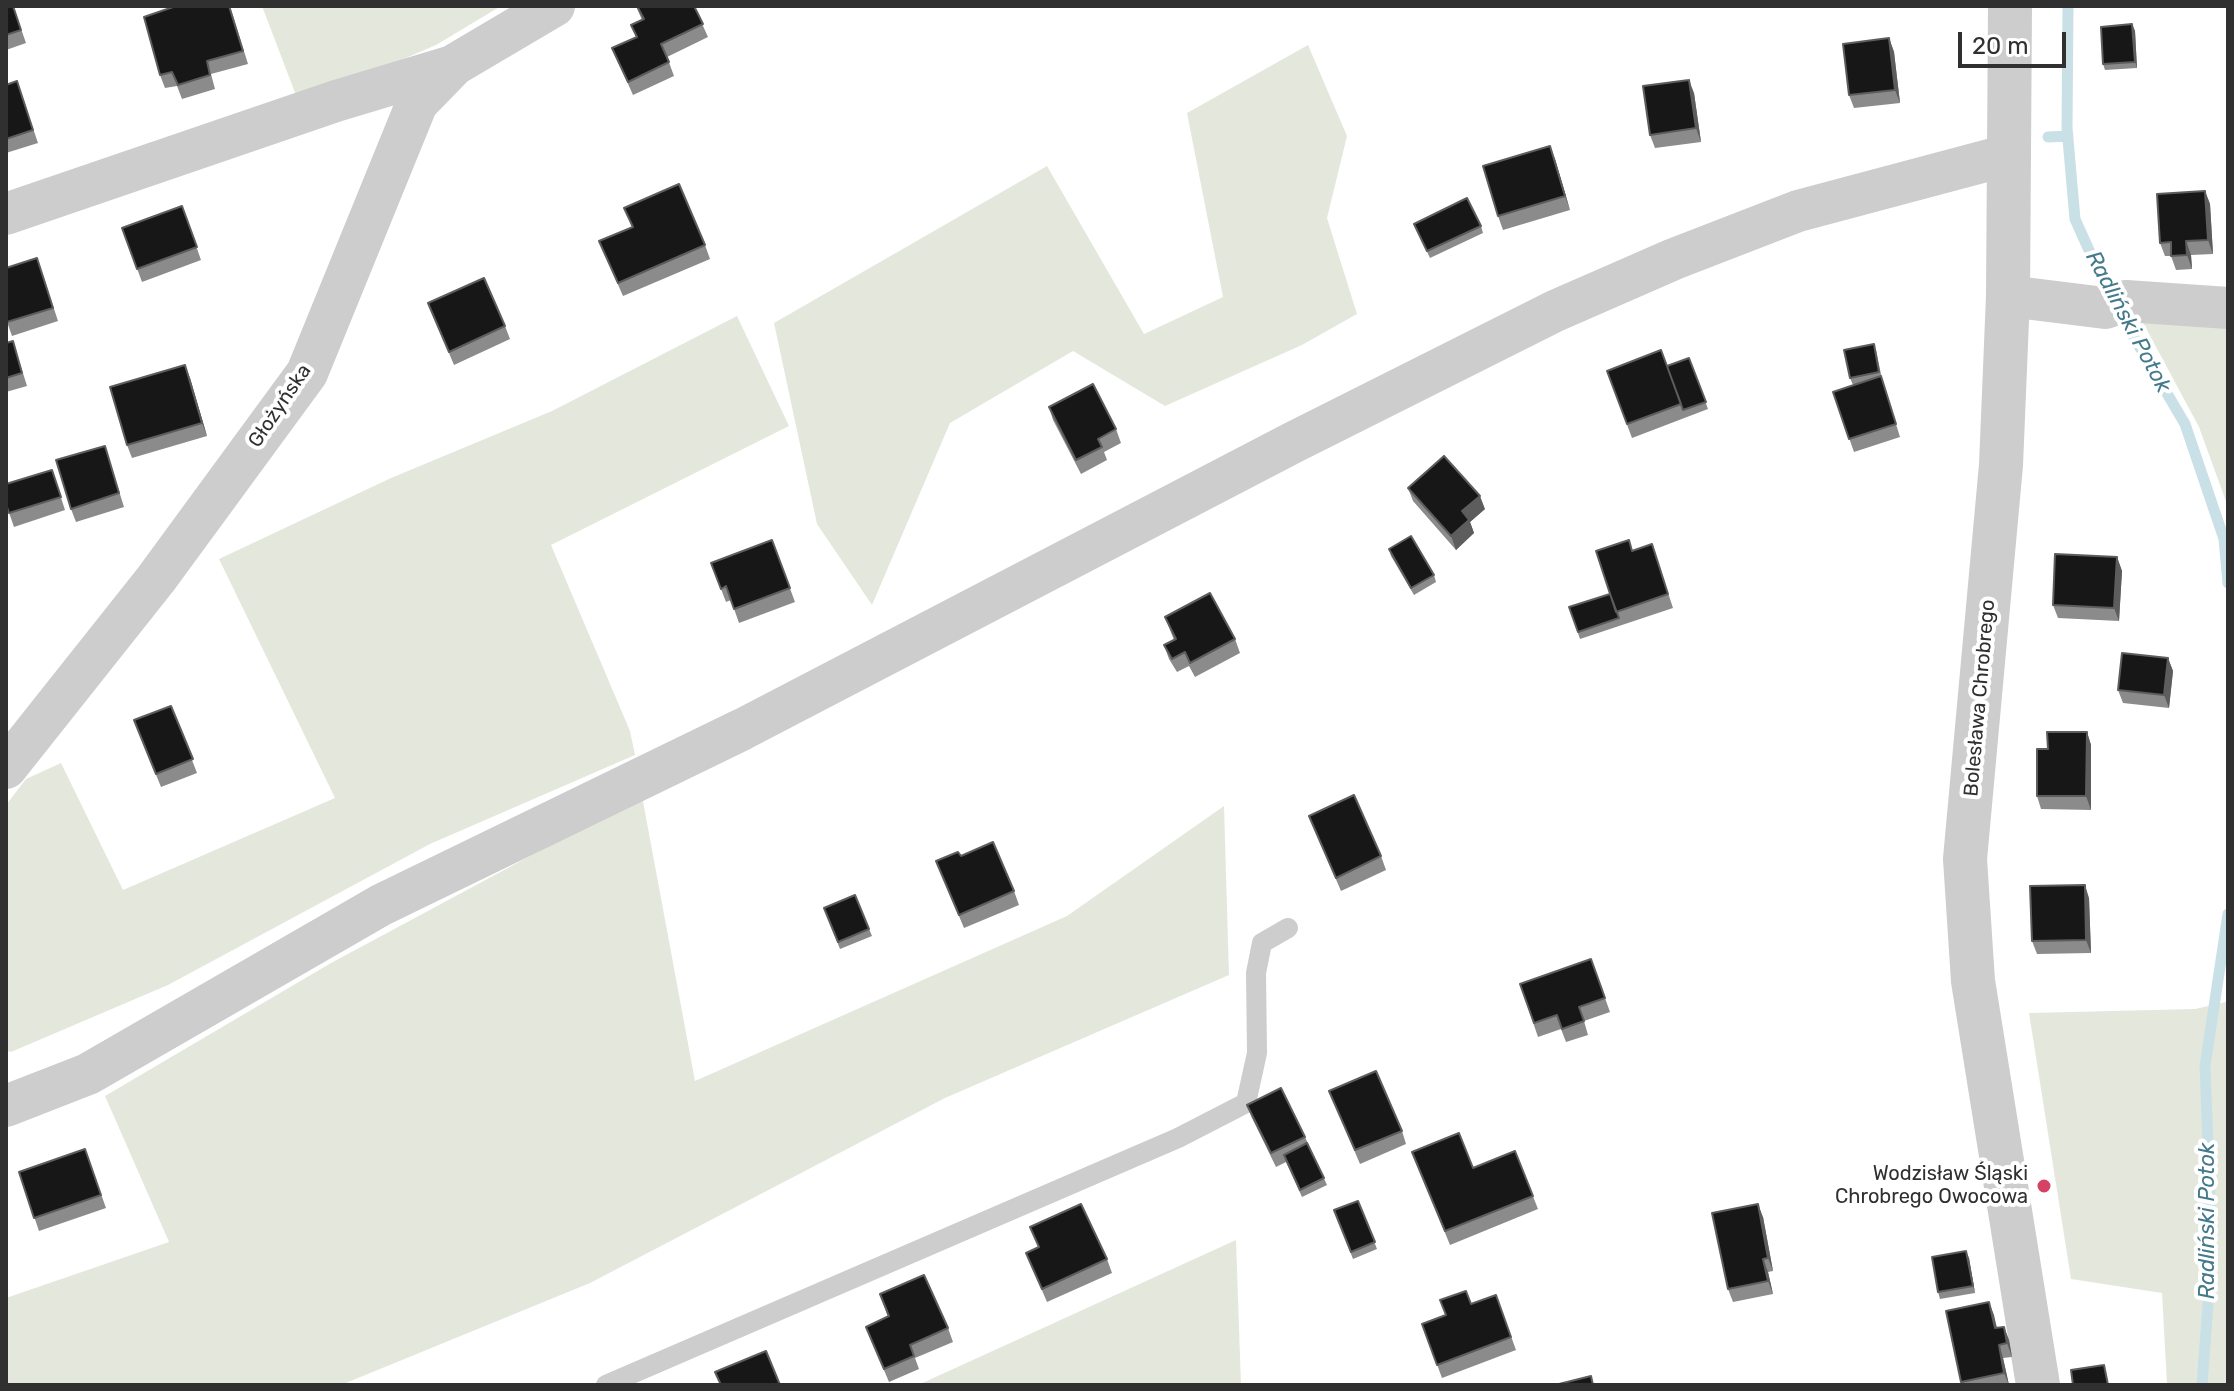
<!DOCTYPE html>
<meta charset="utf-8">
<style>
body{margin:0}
#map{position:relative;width:2234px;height:1391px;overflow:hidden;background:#fff;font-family:Rubik,sans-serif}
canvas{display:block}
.frame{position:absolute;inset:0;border:8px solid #303030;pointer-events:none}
.scale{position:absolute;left:1958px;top:32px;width:108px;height:36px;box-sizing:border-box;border:4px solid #303030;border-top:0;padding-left:10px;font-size:24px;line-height:28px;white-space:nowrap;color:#303030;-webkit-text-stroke:6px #fff;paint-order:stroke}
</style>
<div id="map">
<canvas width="2234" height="1391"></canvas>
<div class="frame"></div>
<div class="scale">20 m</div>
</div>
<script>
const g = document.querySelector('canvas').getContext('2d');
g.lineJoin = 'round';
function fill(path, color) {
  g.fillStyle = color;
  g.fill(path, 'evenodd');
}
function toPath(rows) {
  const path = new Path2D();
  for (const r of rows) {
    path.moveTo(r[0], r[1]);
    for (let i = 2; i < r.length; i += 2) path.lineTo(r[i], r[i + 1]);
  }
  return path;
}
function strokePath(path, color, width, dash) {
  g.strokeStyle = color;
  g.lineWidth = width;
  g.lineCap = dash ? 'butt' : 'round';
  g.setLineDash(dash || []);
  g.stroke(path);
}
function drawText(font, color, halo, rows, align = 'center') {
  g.font = font + ' Rubik,sans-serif';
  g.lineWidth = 8;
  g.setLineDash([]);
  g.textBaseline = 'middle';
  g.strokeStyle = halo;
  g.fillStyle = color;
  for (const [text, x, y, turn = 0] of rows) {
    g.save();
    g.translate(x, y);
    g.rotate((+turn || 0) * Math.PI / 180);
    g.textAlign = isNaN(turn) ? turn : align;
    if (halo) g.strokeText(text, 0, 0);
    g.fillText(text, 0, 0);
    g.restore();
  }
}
fill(toPath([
 [262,6,501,6,436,45,345,84,297,98],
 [1308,45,1347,136,1327,218,1357,314,1302,345,1165,406,1073,351,950,423,872,605,817,524,774,323,1047,166,1144,334,1223,297,1187,113],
 [737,316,789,426,551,545,630,731,635,755,430,844,168,985,11,1052,6,1051,6,805,26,779,61,763,123,890,335,798,219,559,391,478,552,411],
 [2141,319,2228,327,2228,507,2199,427],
 [642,796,695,1081,1067,916,1224,806,1229,975,945,1098,590,1283,341,1385,6,1385,6,1298,169,1242,105,1096,331,963],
 [2228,995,2228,1385,2167,1385,2162,1293,2071,1279,2029,1013,2195,1009,2226,1002],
 [1236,1240,1241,1385,918,1385]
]), '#e4e8dc');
strokePath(toPath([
 [2068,6,2067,128,2075,219,2110,297],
 [2048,137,2068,136],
 [2119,312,2185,424,2224,539,2228,583],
 [2202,1385,2212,1250,2205,1066,2228,914]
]), '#cae0e7', 11);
strokePath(toPath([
 [606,1385,1178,1138,1246,1103,1257,1053,1256,973,1262,943,1288,928]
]), '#cdcdcd', 20);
strokePath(toPath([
 [6,214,336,101,449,67],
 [2008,296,2105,308,2126,301,2228,308],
 [6,768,156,579,307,373,417,103,454,65,554,6],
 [6,1106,88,1074,381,905,743,729,1294,442,1555,311,1674,259,1798,211,2008,155]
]), '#cdcdcd', 42);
strokePath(toPath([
 [2010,6,2008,296,2001,465,1965,859,1973,981,2038,1385]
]), '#cdcdcd', 44);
fill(toPath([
 [6,6,13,6,26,43,6,50],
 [176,6,230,6,248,64,211,74,215,89,182,99,177,86,165,88,160,75],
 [636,6,694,6,708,37,667,57,674,76,633,95,612,48,636,37,631,25,642,20],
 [2132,24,2135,31,2137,68,2105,70,2103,64],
 [1889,38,1894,52,1900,103,1854,108,1849,95],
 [17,81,38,143,6,153,6,85],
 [1694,93,1701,142,1655,148,1650,135],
 [1555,159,1570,210,1503,230,1498,216],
 [2205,191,2210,204,2213,254,2191,255,2192,269,2176,270,2171,256,2165,256,2160,243],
 [182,206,201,260,142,282,122,228],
 [624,208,705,245,710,259,623,296,599,241,632,227],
 [1414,224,1481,226,1483,233,1430,258],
 [42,272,58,321,12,336,6,319],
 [428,303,505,326,510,339,454,365],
 [13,341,27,386,6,392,6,343],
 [1876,350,1882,379,1900,437,1854,452,1833,392,1853,385,1850,378],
 [1689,358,1708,409,1632,438,1607,371,1667,366],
 [190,378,207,436,132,458,127,445],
 [1049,407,1116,429,1121,443,1104,452,1107,460,1081,474,1053,420],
 [105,446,124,507,76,522,71,509],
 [52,470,65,510,14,527,6,504],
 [1408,488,1485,509,1470,522,1474,533,1456,550,1413,501],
 [772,540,795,602,739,623,731,600,726,602,711,563],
 [1652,544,1673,608,1580,639,1569,607,1610,594,1633,551],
 [1389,549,1434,575,1436,582,1414,595,1391,556],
 [2117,557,2122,571,2119,621,2058,618,2053,605],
 [1165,617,1235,639,1240,653,1195,677,1189,666,1177,672,1169,659,1164,645,1174,640],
 [2168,658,2173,671,2169,708,2123,703,2118,690],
 [171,706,197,773,161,787,134,720],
 [2087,732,2091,745,2091,810,2041,809,2037,796],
 [1309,816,1381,856,1386,870,1341,891],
 [961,856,1014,891,1019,905,964,928,936,861],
 [855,895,872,936,840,949,824,908],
 [2089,898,2091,953,2037,954,2032,941],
 [1591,959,1610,1012,1584,1021,1588,1035,1566,1042,1561,1029,1538,1037,1520,984],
 [1329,1091,1402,1131,1406,1144,1360,1164],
 [1247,1105,1305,1137,1327,1185,1302,1197,1286,1162,1276,1167,1252,1118],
 [85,1149,106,1208,39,1231,19,1172],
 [1515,1151,1538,1209,1450,1245,1412,1152,1473,1168],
 [1358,1201,1377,1249,1353,1259,1334,1210],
 [1763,1217,1773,1271,1768,1272,1773,1294,1733,1302,1728,1289],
 [1030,1227,1107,1259,1112,1273,1047,1302,1026,1253,1039,1248],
 [1969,1258,1975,1293,1940,1299,1938,1292],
 [880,1294,948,1328,953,1342,915,1358,919,1369,889,1382,866,1327,888,1317],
 [1496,1295,1516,1350,1442,1378,1422,1324],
 [1989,1302,1997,1328,2004,1327,2009,1340,2012,1357,2003,1358,2009,1385,1962,1385,1946,1311]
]), '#8b8b8b');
fill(toPath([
 [2132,24,2135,31,2137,68,2135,62],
 [1889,38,1894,52,1900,103,1895,90],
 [1689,80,1694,93,1701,142,1696,128],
 [1550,146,1555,159,1570,210,1565,196],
 [2205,191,2210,204,2213,254,2208,240],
 [2186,241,2191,255,2192,269,2187,255],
 [185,365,190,378,207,436,202,423],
 [1480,496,1485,509,1470,522,1474,533,1456,550,1451,536,1462,511],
 [2117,557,2122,571,2119,621,2114,608],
 [2168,658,2173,671,2169,708,2164,695],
 [2087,732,2091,745,2091,810,2086,796],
 [2085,885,2089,898,2091,953,2086,940],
 [1758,1204,1763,1217,1773,1271,1768,1258],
 [1966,1251,1969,1258,1975,1293,1973,1286],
 [1763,1259,1768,1272,1773,1294,1768,1281],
 [1989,1302,1994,1315,2000,1342,1995,1328],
 [2004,1327,2009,1340,2012,1357,2007,1343],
 [1999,1345,2003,1358,2009,1385,2004,1373]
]), '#5d5d5d');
const building = toPath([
 [6,6,13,6,21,30,6,35,6,6],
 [176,6,229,6,243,51,207,61,210,75,178,85,172,72,160,75,144,17,176,6],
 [637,6,694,6,703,24,661,44,669,62,628,82,612,48,637,37,631,25,644,19,637,6],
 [2132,24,2135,62,2103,64,2101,27,2132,24],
 [1889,38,1895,90,1849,95,1843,44,1889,38],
 [1689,80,1696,128,1650,135,1643,86,1689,80],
 [17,81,33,130,6,139,6,85,17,81],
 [1550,146,1565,196,1498,216,1483,166,1550,146],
 [679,184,705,245,618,283,599,241,633,227,624,208,679,184],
 [2205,191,2208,240,2186,241,2187,255,2171,256,2171,242,2160,243,2157,194,2205,191],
 [1467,198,1481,226,1427,251,1414,224,1467,198],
 [182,206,197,247,137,269,122,228,182,206],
 [37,258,53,308,7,322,6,268,37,258],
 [484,278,505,326,449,352,428,303,484,278],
 [13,341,22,373,6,378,6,343,13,341],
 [1874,344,1879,372,1850,378,1844,350,1874,344],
 [1661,350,1681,404,1627,424,1607,371,1661,350],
 [1689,358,1706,402,1683,410,1667,366,1689,358],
 [185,365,202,423,127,445,110,387,185,365],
 [1881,376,1896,424,1849,439,1833,392,1881,376],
 [1093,384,1116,429,1098,439,1102,447,1076,460,1049,407,1093,384],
 [105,446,119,493,71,509,56,460,105,446],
 [1444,456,1480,496,1462,511,1469,520,1451,536,1408,488,1444,456],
 [52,470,61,497,9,513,6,504,6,484,52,470],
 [1411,536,1434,575,1411,588,1389,549,1411,536],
 [772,540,790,588,734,609,726,586,721,589,711,563,772,540],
 [1629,540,1632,551,1652,544,1668,594,1616,612,1596,551,1629,540],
 [2055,554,2117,557,2114,608,2053,605,2055,554],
 [1210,593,1235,639,1190,663,1185,652,1172,659,1164,645,1176,639,1165,617,1210,593],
 [1610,594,1619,618,1578,632,1569,607,1610,594],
 [2122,653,2168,658,2164,695,2118,690,2122,653],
 [171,706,193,759,156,774,134,720,171,706],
 [2047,732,2087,732,2086,796,2037,796,2037,749,2048,749,2047,732],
 [1354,795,1381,856,1336,878,1309,816,1354,795],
 [993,842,1014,891,959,915,936,861,958,852,961,856,993,842],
 [2085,885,2086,940,2032,941,2030,886,2085,885],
 [855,895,869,929,838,942,824,908,855,895],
 [1591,959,1605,998,1579,1007,1584,1021,1562,1029,1557,1015,1534,1023,1520,984,1591,959],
 [1376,1071,1402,1131,1355,1150,1329,1091,1376,1071],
 [1281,1088,1305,1137,1271,1153,1247,1105,1281,1088],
 [1459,1133,1473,1168,1515,1151,1533,1196,1445,1231,1412,1152,1459,1133],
 [1307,1143,1324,1178,1300,1190,1284,1155,1307,1143],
 [85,1149,101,1195,34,1218,19,1172,85,1149],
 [1358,1201,1375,1242,1351,1252,1334,1210,1358,1201],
 [1081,1204,1107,1259,1042,1289,1026,1253,1039,1247,1030,1227,1081,1204],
 [1758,1204,1768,1258,1763,1259,1768,1281,1728,1289,1712,1213,1758,1204],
 [1966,1251,1973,1286,1938,1292,1932,1257,1966,1251],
 [924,1275,948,1328,910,1345,914,1356,884,1369,866,1327,889,1316,880,1294,924,1275],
 [1466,1291,1471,1304,1496,1295,1511,1337,1437,1365,1422,1324,1446,1315,1440,1300,1466,1291],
 [1989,1302,1995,1328,2004,1327,2007,1343,1999,1345,2004,1373,1961,1382,1946,1311,1989,1302],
 [766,1351,780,1385,721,1385,715,1372,766,1351],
 [2104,1365,2108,1385,2073,1385,2071,1370,2104,1365],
 [1591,1376,1593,1385,1555,1385,1591,1376]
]);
fill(building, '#171717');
strokePath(building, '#5d5d5d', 2);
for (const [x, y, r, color] of [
 [2044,1186,8,"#d64263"]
]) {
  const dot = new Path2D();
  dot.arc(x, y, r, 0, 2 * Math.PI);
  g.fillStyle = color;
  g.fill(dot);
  strokePath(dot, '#fff', 3);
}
drawText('20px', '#303030', '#fff', [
 ["Głożyńska",280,406,-56],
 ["Bolesława Chrobrego",1980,698,-85]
]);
drawText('20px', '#303030', '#fff', [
 ["Wodzisław Śląski",2028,1174],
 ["Chrobrego Owocowa",2028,1197]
], 'right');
drawText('italic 22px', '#447a8b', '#fff', [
 ["Radliński Potok",2128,322,62],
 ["Radliński Potok",2208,1221,-90]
]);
</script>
